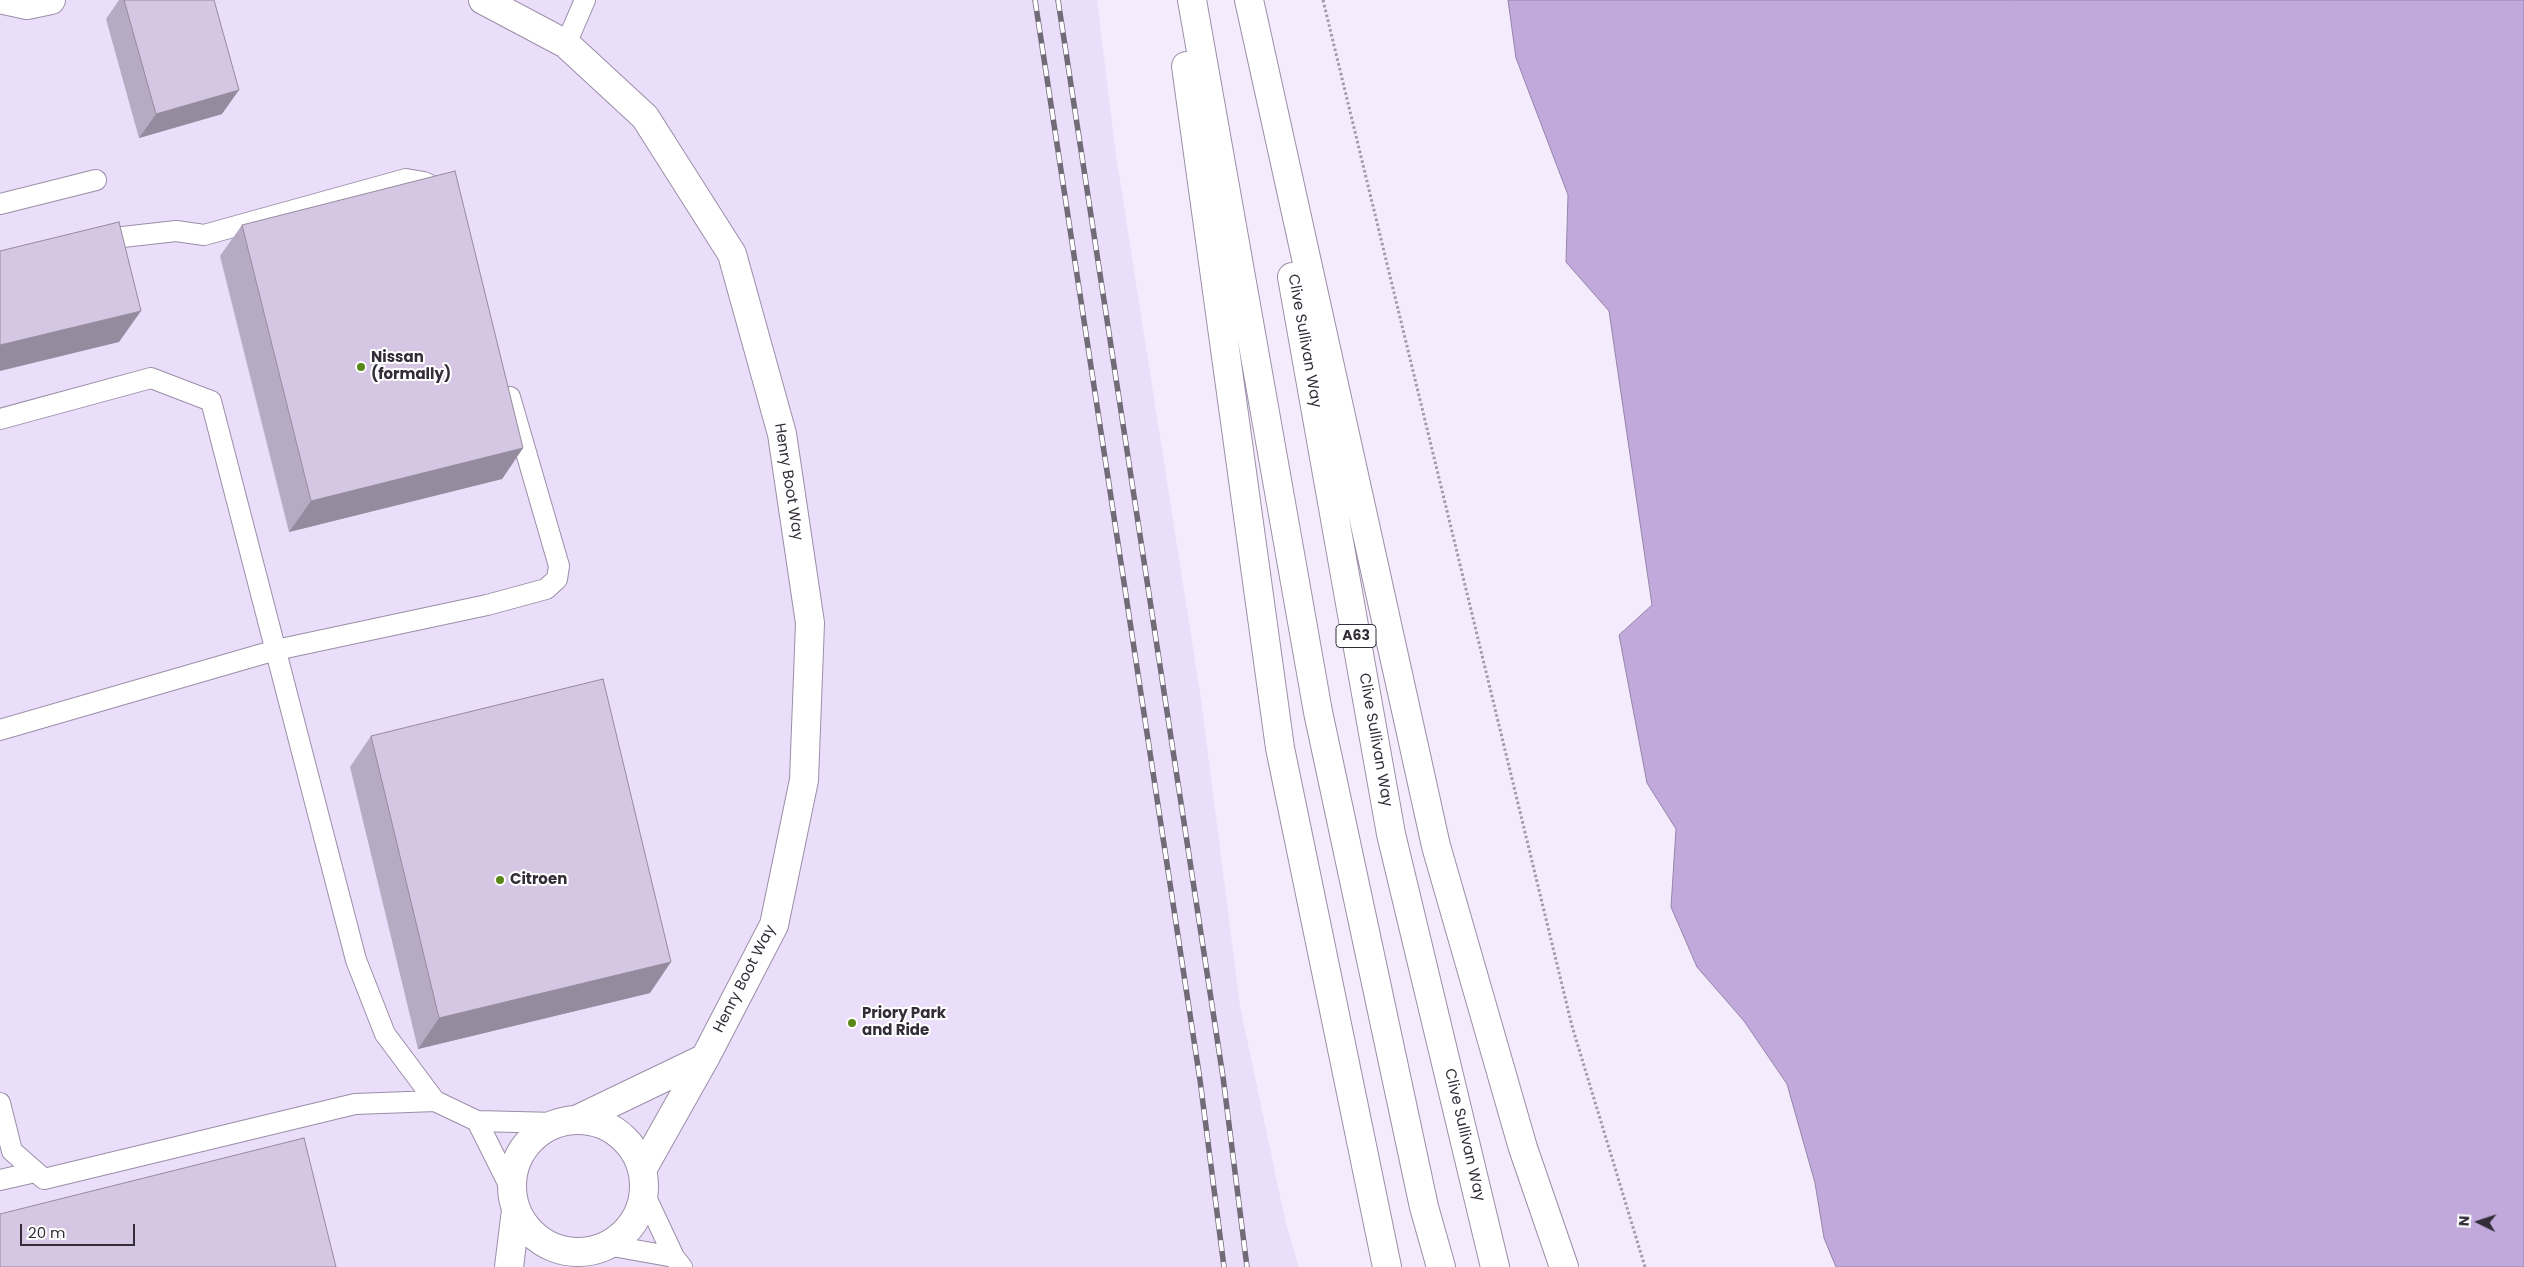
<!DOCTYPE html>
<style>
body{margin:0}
#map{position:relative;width:2524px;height:1267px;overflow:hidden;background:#f4ecfd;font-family:Poppins,sans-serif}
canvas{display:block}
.north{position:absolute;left:2454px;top:1197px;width:50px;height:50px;-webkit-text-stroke:4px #fff;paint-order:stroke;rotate:274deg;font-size:14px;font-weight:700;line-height:20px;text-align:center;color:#322d38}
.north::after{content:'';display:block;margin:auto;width:18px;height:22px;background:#322d38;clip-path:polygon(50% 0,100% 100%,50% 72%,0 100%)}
.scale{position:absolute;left:20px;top:1224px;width:115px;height:22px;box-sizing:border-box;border:2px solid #322d38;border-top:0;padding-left:6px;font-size:15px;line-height:18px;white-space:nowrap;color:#322d38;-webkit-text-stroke:4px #fff;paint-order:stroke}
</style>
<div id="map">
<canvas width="2524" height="1267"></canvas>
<div class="north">N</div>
<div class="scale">20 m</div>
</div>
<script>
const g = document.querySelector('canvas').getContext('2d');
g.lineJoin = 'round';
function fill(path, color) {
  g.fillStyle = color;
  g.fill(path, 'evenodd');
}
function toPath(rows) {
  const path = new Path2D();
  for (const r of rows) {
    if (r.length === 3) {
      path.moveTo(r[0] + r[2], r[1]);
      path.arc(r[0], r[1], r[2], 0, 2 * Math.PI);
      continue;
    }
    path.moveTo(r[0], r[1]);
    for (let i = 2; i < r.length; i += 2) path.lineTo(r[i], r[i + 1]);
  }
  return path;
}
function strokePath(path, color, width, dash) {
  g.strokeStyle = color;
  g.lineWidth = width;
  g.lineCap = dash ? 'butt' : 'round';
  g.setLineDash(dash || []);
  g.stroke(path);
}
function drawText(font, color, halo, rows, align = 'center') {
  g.font = font + ' Poppins,sans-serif';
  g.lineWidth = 4;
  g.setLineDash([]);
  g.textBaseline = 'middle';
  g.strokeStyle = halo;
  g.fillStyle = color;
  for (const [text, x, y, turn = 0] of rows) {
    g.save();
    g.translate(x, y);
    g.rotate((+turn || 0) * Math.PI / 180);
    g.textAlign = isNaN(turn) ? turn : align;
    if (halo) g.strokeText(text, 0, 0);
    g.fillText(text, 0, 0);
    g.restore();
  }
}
fill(toPath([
 [0,0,1097,0,1116,155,1201,699,1240,1006,1286,1224,1299,1267,0,1267]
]), '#ebdefa');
const water = toPath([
 [1508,0,2524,0,2524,1267,1836,1267,1824,1238,1815,1183,1787,1084,1744,1021,1697,967,1671,907,1676,829,1647,783,1619,635,1652,605,1609,311,1566,262,1568,195,1516,58,1508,0]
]);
fill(water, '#c1a9db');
strokePath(water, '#9684aa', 1);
const service = toPath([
 [566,44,585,0],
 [0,204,96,180],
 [96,240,176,231,204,235,406,179,424,182,442,191],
 [0,419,151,378,211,401,356,960,385,1034,435,1101,477,1121,556,1123],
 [0,730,276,650,487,605,546,589,557,579,559,566,510,397],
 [0,1103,12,1151,44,1179,355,1104,435,1101],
 [477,1121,511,1189],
 [0,1180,35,1172],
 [644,1193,674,1257,682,1267],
 [607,1245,674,1257]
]);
const minor = toPath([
 [4,0,27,5,51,0],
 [483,0,566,44,645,117,732,254,782,434,810,623,804,780,774,925,705,1058,642,1170],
 [578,1119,705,1058],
 [578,1186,66],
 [509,1267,516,1210]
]);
const trunk = toPath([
 [1192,0,1318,712,1424,1207,1441,1267],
 [1249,0,1436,846,1523,1148,1564,1267],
 [1186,66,1280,748,1387,1267],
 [1292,277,1391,834,1495,1267]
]);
strokePath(service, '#9b8ea8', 22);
strokePath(minor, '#9b8ea8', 30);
strokePath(trunk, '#9b8ea8', 30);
strokePath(toPath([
 [1323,0,1572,1026,1645,1267]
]), '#a19aa9', 3, [2.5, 2.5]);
strokePath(service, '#fff', 20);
strokePath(minor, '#fff', 28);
strokePath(trunk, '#fff', 28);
const rail = toPath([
 [1035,0,1200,1080,1224,1267],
 [1058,0,1223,1077,1247,1267]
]);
strokePath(rail, '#716b78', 5.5);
strokePath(rail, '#fff', 4, [11]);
fill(toPath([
 [119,0,214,0,222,114,139,138,106,19],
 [242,225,523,448,502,479,289,532,220,256],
 [371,736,650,993,418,1049,350,767]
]), '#b7abc3');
fill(toPath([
 [239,90,222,114,139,138,156,114],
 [141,311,119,342,0,371,0,345],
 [523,448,502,479,289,532,311,501],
 [671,962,650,993,418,1049,439,1018]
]), '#958b9f');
const building = toPath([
 [124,0,214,0,239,90,156,114,124,0],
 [455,171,523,448,311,501,242,225,455,171],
 [119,222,141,311,0,345,0,251,119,222],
 [603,679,671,962,439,1018,371,736,603,679],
 [304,1138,336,1267,0,1267,0,1214,304,1138]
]);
fill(building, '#d5c7e3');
strokePath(building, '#958b9f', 1);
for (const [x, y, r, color] of [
 [361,367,5,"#598719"],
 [500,880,5,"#598719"],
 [852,1023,5,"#598719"]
]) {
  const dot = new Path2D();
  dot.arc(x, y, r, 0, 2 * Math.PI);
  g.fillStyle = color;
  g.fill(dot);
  strokePath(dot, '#fff', 2);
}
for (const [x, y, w] of [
 [1356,636,40]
]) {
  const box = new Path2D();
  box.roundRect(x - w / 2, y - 11.5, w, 23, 4);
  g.fillStyle = '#fff';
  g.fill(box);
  strokePath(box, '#322d38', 1);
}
drawText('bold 14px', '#322d38', null, [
 ["A63",1356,636]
]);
drawText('15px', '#322d38', '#fff', [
 ["Clive Sullivan Way",1304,341,80],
 ["Henry Boot Way",788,482,81],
 ["Clive Sullivan Way",1375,740,80],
 ["Henry Boot Way",745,979,-63],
 ["Clive Sullivan Way",1464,1135,77]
]);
drawText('bold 15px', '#322d38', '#fff', [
 ["Nissan",371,358],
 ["(formally)",371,375],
 ["Citroen",510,880],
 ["Priory Park",862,1014],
 ["and Ride",862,1031]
], 'left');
</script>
